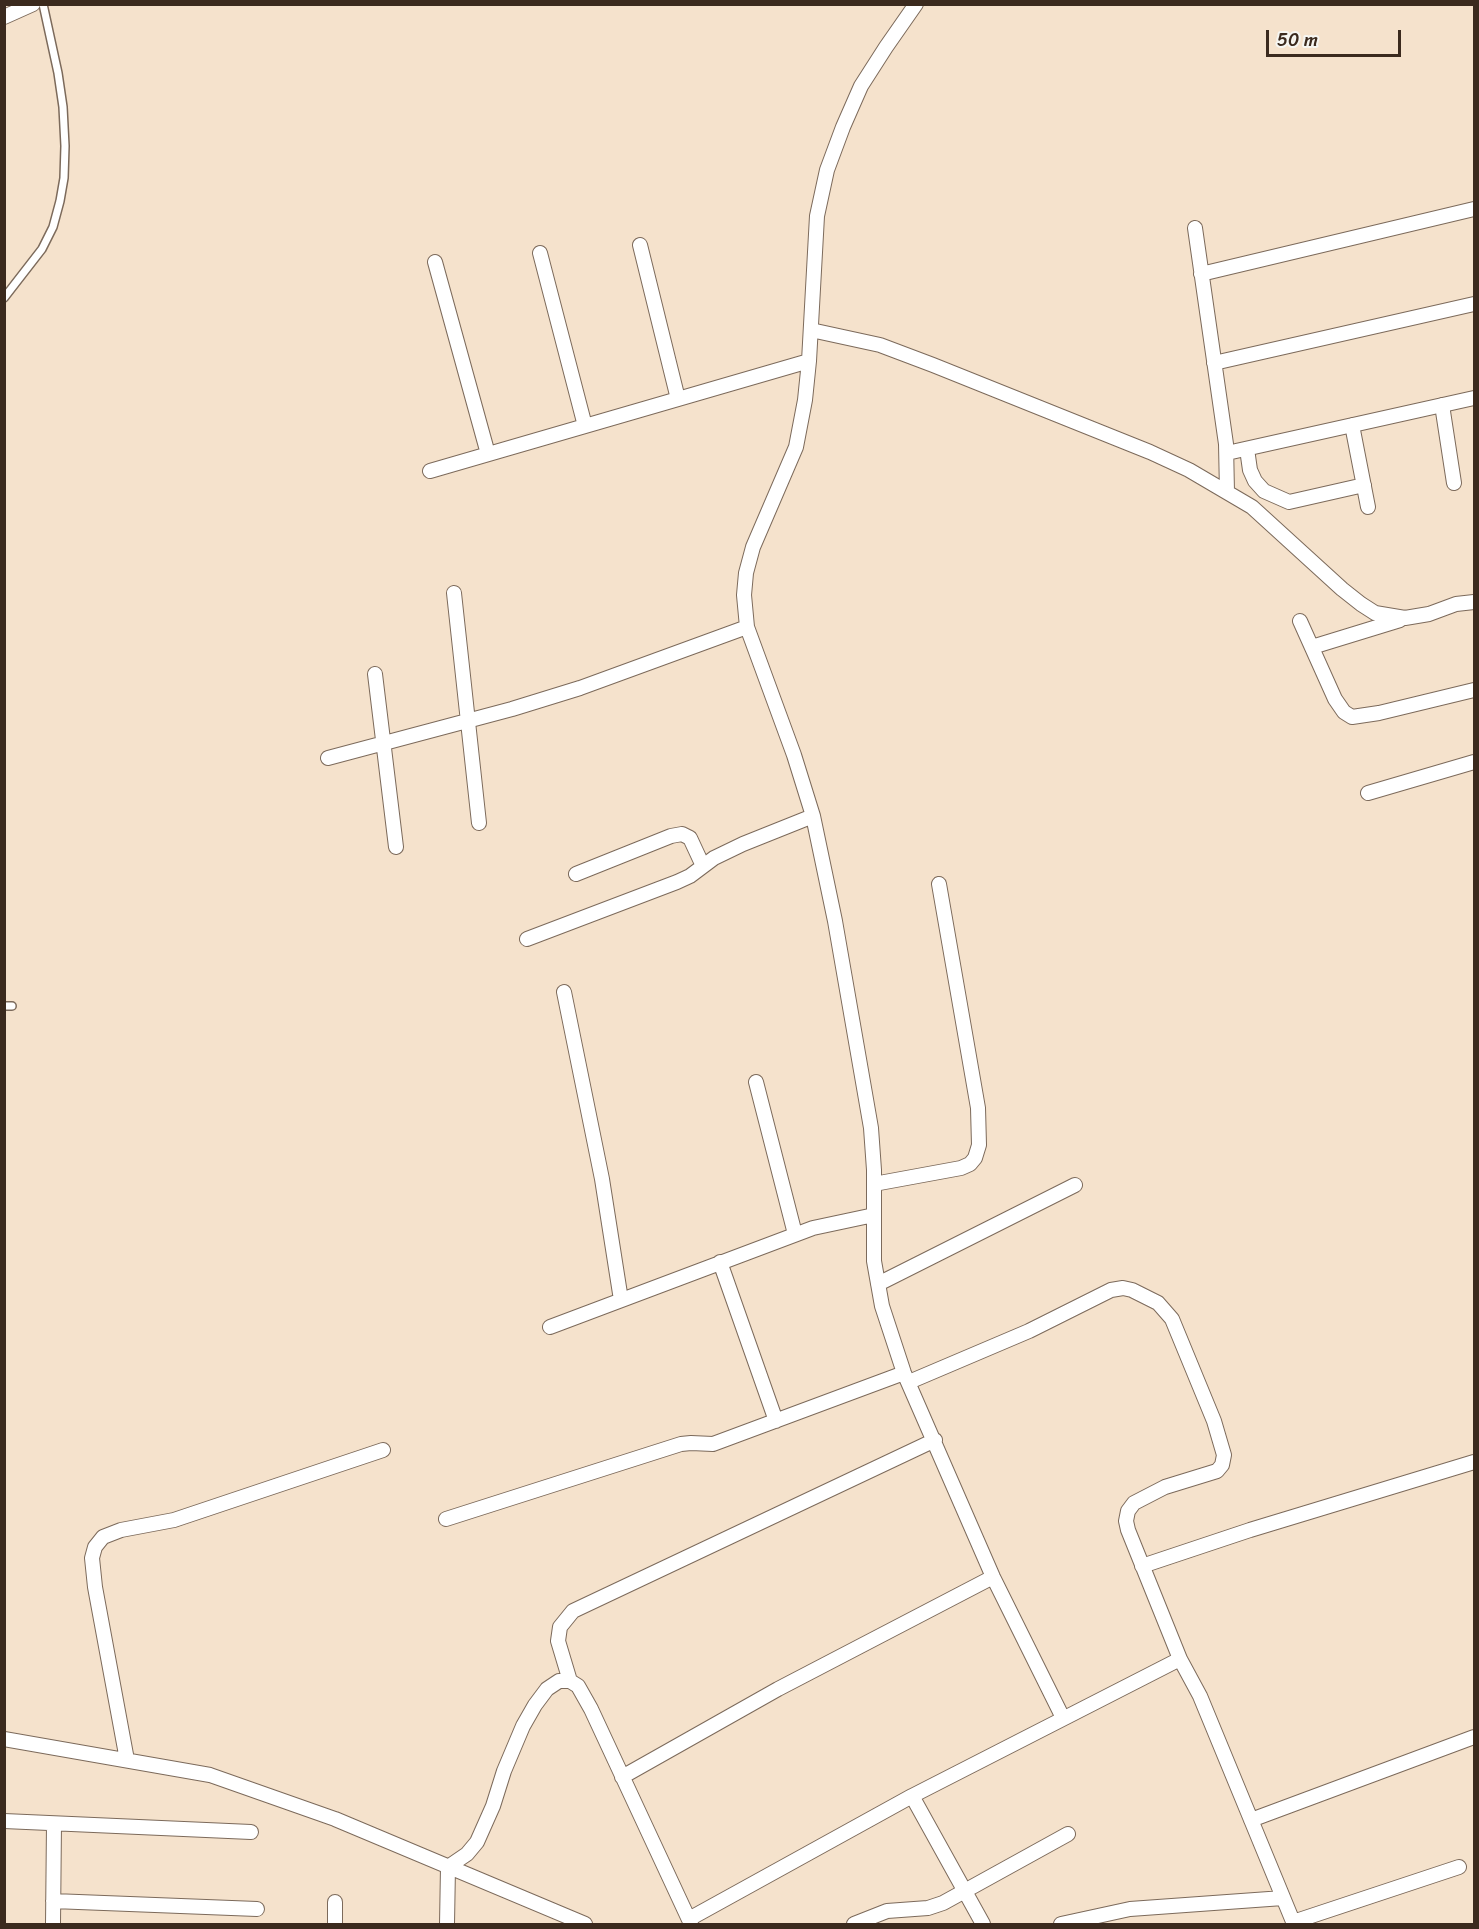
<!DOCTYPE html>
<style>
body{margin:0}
#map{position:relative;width:1479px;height:1929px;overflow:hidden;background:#f5e2cc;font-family:Sriracha,sans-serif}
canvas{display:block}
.frame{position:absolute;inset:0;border:6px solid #3b2a1e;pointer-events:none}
.scale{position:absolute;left:1266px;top:30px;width:135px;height:27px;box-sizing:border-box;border:3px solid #3b2a1e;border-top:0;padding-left:8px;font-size:18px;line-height:21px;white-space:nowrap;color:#3b2a1e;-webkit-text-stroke:4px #f6f6f2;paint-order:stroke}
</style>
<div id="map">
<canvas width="1479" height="1929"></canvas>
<div class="frame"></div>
<div class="scale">50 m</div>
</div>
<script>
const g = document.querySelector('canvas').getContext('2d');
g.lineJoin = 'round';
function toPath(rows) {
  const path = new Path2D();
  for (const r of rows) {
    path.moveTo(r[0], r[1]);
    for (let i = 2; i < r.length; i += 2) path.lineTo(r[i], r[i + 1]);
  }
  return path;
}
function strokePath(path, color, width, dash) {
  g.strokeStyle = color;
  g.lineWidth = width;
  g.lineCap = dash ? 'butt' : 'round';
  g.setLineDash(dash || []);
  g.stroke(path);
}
const service = toPath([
 [4,298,42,249,53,227,60,201,64,178,65,146,63,107,58,73,43,4],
 [4,1006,12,1006]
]);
const minor = toPath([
 [916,4,886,47,861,86,843,127,827,170,817,216,809,361,805,400,796,447,753,547,746,573,744,595,747,627,794,755,813,816,835,921,871,1128,874,1170,874,1261,882,1306,904,1373,993,1577,1063,1718],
 [4,17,33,4],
 [1195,228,1226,444,1227,492],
 [640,245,678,399],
 [540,253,585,426],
 [435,262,488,454],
 [1201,274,1474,209],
 [811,330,880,345,933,365,1150,452,1189,470,1252,507,1342,589,1361,604,1375,613,1405,618,1429,614,1456,604,1474,602],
 [1214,363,1474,304],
 [1442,405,1454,483],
 [1352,425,1368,507],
 [1247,449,1250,470,1255,481,1264,491,1289,502,1364,485],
 [1227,453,1474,398],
 [430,471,809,361],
 [454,593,479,823],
 [1300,621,1335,699,1344,712,1352,717,1379,713,1474,690],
 [1312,647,1400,620],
 [375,674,396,847],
 [328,758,512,709,580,688,747,627],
 [1368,793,1474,762],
 [576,874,671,836,682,834,690,838,703,866],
 [527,939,677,882,690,876,714,858,743,844,813,816],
 [564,992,602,1179,621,1300],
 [756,1082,795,1234],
 [874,1184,961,1168,970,1164,975,1158,979,1145,978,1108,939,884],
 [720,1262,776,1421],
 [878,1284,1075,1185],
 [550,1327,813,1228,874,1215],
 [909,1382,1029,1331,1111,1290,1123,1288,1132,1290,1158,1303,1172,1319,1214,1421,1224,1455,1222,1465,1217,1471,1165,1487,1134,1503,1128,1511,1126,1521,1128,1530,1180,1659,1200,1696,1294,1924],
 [446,1519,681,1444,691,1443,713,1444,904,1373],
 [1142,1566,1250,1530,1474,1462],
 [570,1681,558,1641,560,1627,573,1611,935,1440],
 [4,1739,210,1775,335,1819,585,1924],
 [127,1760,95,1587,92,1558,95,1547,103,1537,121,1530,174,1520,383,1450],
 [622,1777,778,1689,993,1577],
 [912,1796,983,1924],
 [1251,1820,1474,1737],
 [4,1821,251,1832],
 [53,1901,257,1909],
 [335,1902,335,1924],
 [689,1919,912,1796,1180,1659],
 [1293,1922,1459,1867],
 [53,1924,54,1824],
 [447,1924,448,1867,467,1854,477,1842,493,1806,504,1771,523,1726,535,1705,547,1689,559,1681,570,1681,578,1686,591,1709,691,1924],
 [854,1924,887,1911,928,1908,943,1903,1068,1834],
 [1061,1924,1130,1909,1283,1898]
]);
strokePath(service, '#7c6a5b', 10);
strokePath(minor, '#7c6a5b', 16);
strokePath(service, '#fff', 7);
strokePath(minor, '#fff', 14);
</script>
